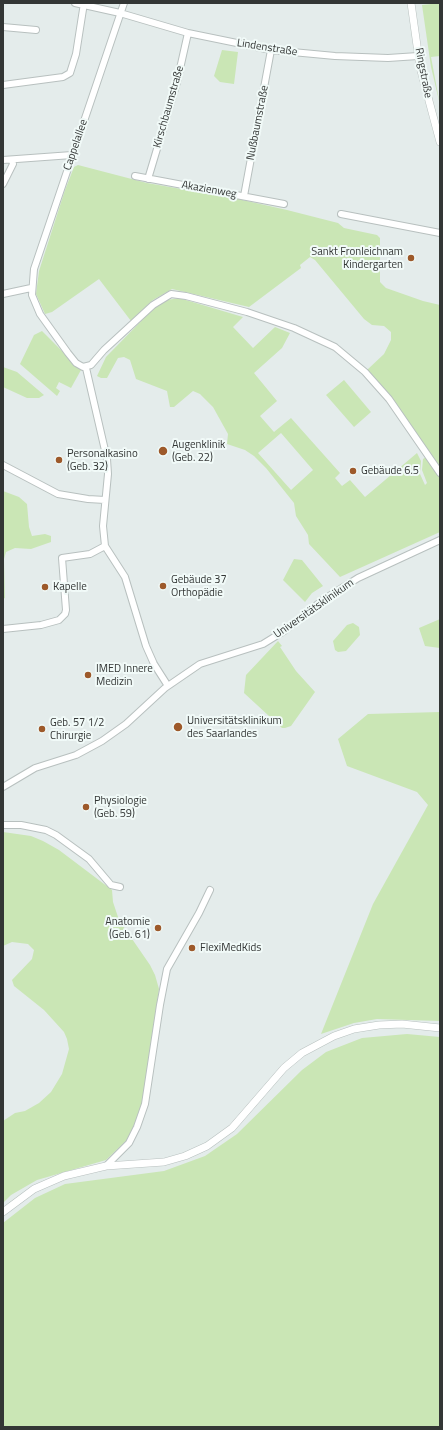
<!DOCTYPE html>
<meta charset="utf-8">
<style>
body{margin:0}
#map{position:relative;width:443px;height:1430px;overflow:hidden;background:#e4eceb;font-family:"Titillium Web",sans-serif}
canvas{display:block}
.frame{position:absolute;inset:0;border:4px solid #333635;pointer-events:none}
</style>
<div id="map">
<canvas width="443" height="1430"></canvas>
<div class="frame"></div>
</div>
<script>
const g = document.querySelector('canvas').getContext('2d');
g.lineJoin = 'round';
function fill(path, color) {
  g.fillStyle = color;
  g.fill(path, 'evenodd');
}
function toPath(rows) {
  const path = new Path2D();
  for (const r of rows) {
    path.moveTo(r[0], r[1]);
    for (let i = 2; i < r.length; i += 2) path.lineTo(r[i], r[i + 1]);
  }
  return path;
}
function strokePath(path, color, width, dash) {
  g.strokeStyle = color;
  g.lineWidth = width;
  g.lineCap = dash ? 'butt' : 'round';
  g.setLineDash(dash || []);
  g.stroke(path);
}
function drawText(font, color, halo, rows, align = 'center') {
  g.font = font + ' "Titillium Web",sans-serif';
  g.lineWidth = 4;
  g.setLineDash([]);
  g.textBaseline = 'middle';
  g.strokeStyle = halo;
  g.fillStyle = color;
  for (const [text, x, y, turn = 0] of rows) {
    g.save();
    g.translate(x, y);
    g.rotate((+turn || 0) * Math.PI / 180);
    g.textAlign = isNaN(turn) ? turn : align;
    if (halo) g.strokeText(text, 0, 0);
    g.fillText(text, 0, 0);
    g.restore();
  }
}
fill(toPath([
 [440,3,440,56,431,57,440,105,431,67,422,5],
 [222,50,238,52,234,84,220,82,214,76],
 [78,165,147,183,238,199,287,210,338,223,344,228,377,235,380,238,380,282,386,288,423,301,440,305,440,468,391,397,367,370,384,354,391,340,391,332,384,326,372,325,364,319,315,260,310,257,300,265,301,268,249,307,172,289,153,300,131,321,99,279,52,312,45,314,36,294,39,271,65,190,74,167],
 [179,298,243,317,233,327,253,348,275,327,290,333,282,348,254,373,277,401,260,416,274,432,291,418,340,473,335,478,342,486,350,480,365,497,417,453,421,461,420,474,425,485,427,483,422,470,423,459,426,457,440,477,440,532,340,577,309,544,308,535,296,516,294,503,266,468,254,456,245,450,227,444,228,434,213,407,200,394,193,391,174,407,170,407,167,391,136,379,130,360,124,357,118,358,107,378,101,378,97,376,106,357,154,308,167,300],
 [281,433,313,470,291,490,258,453],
 [42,331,81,370,71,388,59,382,56,388,60,391,57,396,20,364,34,335],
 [3,367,17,372,44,395,39,398,27,398,3,387],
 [344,380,371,412,354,427,326,395],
 [3,491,19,497,27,504,29,527,32,536,45,534,51,536,51,542,31,549,15,548,6,552,4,559,5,598,3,599],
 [294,559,302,560,323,586,312,593,305,602,283,580],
 [440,619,440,648,425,646,419,628],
 [353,623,359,627,360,635,346,651,338,652,335,650,333,641,347,625],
 [278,641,282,646,280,647,296,671,315,692,291,726,285,728,282,728,244,693,246,675],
 [440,712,440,1021,377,1019,354,1023,321,1034,373,904,428,805,417,792,347,766,338,739,368,714],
 [3,832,31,836,43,841,59,850,112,890,113,902,119,920,150,965,155,975,159,989,142,1104,131,1136,106,1160,37,1180,11,1195,3,1203,3,1121,15,1113,25,1111,39,1103,51,1092,62,1074,69,1049,67,1039,64,1032,44,1010,14,986,12,980,32,959,34,950,28,944,12,942,3,946],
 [407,1034,440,1037,440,1427,3,1427,3,1223,35,1198,65,1184,164,1171,205,1156,237,1134,302,1070,326,1052,362,1038]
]), '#cae6b5');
const minor = toPath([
 [75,3,120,13,188,33,271,50,335,56,388,58,418,56],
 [124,3,34,269,32,295,40,314,68,353,76,363,83,367,91,365,104,350,153,305,171,294,186,296,247,312,294,328,335,347,365,372,389,399,440,473],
 [3,27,36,30],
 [3,85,63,77,70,73,76,54,84,3],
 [3,160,72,155],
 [135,176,284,204],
 [148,179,177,82,188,33],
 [3,184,13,164,12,160],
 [244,196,271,50],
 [341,214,440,233],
 [3,294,31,288],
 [86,368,107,459,108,474,103,526,105,546,125,577,146,646,154,664,168,686],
 [3,465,58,494,88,499,105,500],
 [3,629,41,625,59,620,65,614,66,610,62,558,90,554,105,546],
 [3,787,35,768,76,755,102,741,126,724,165,688,200,664,263,644,284,631,323,600,358,578,440,540],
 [3,825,21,825,46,830,56,835,89,859,111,885,120,887],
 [106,1166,129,1143,137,1127,145,1104,160,1005,167,969,199,913,210,890]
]);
const tertiary = toPath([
 [411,3,420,67,440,142],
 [3,1212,34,1189,64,1176,106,1166,164,1162,185,1156,207,1146,232,1128,284,1068,302,1053,334,1036,354,1029,379,1025,402,1024,440,1028]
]);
strokePath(minor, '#b8c0bf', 8);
strokePath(tertiary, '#b8c0bf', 8);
strokePath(minor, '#fff', 6);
strokePath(tertiary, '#fff', 7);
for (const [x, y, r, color] of [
 [411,258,4,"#9d592a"],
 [163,451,5,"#9d592a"],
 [59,460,4,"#9d592a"],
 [353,471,4,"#9d592a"],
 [163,586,4,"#9d592a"],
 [45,587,4,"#9d592a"],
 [88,675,4,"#9d592a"],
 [178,727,5,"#9d592a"],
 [42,729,4,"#9d592a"],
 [86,807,4,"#9d592a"],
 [158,928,4,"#9d592a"],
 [192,948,4,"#9d592a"]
]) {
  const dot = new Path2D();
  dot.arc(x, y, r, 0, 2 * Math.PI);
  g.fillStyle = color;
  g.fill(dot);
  strokePath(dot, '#f1faf8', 1.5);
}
drawText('11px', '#333635', '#f1faf8', [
 ["Lindenstraße",267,48,9],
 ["Ringstraße",423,73,79],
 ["Kirschbaumstraße",169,107,-74],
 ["Nußbaumstraße",258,123,-79],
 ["Cappelallee",76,145,-71],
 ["Akazienweg",209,190,10],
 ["Universitätsklinikum",314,609,-35]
]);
drawText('11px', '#333635', '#f1faf8', [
 ["Sankt Fronleichnam",403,252,"right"],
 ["Kindergarten",403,265,"right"],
 ["Augenklinik",172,445],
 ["(Geb. 22)",172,458],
 ["Personalkasino",67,454],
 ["(Geb. 32)",67,467],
 ["Gebäude 6.5",361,471],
 ["Gebäude 37",171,580],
 ["Orthopädie",171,593],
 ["Kapelle",53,587],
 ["IMED Innere",96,669],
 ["Medizin",96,682],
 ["Universitätsklinikum",187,721],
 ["des Saarlandes",187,734],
 ["Geb. 57 1/2",50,723],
 ["Chirurgie",50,736],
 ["Physiologie",94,801],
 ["(Geb. 59)",94,814],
 ["Anatomie",150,922,"right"],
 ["(Geb. 61)",150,935,"right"],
 ["FlexiMedKids",200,948]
], 'left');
</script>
